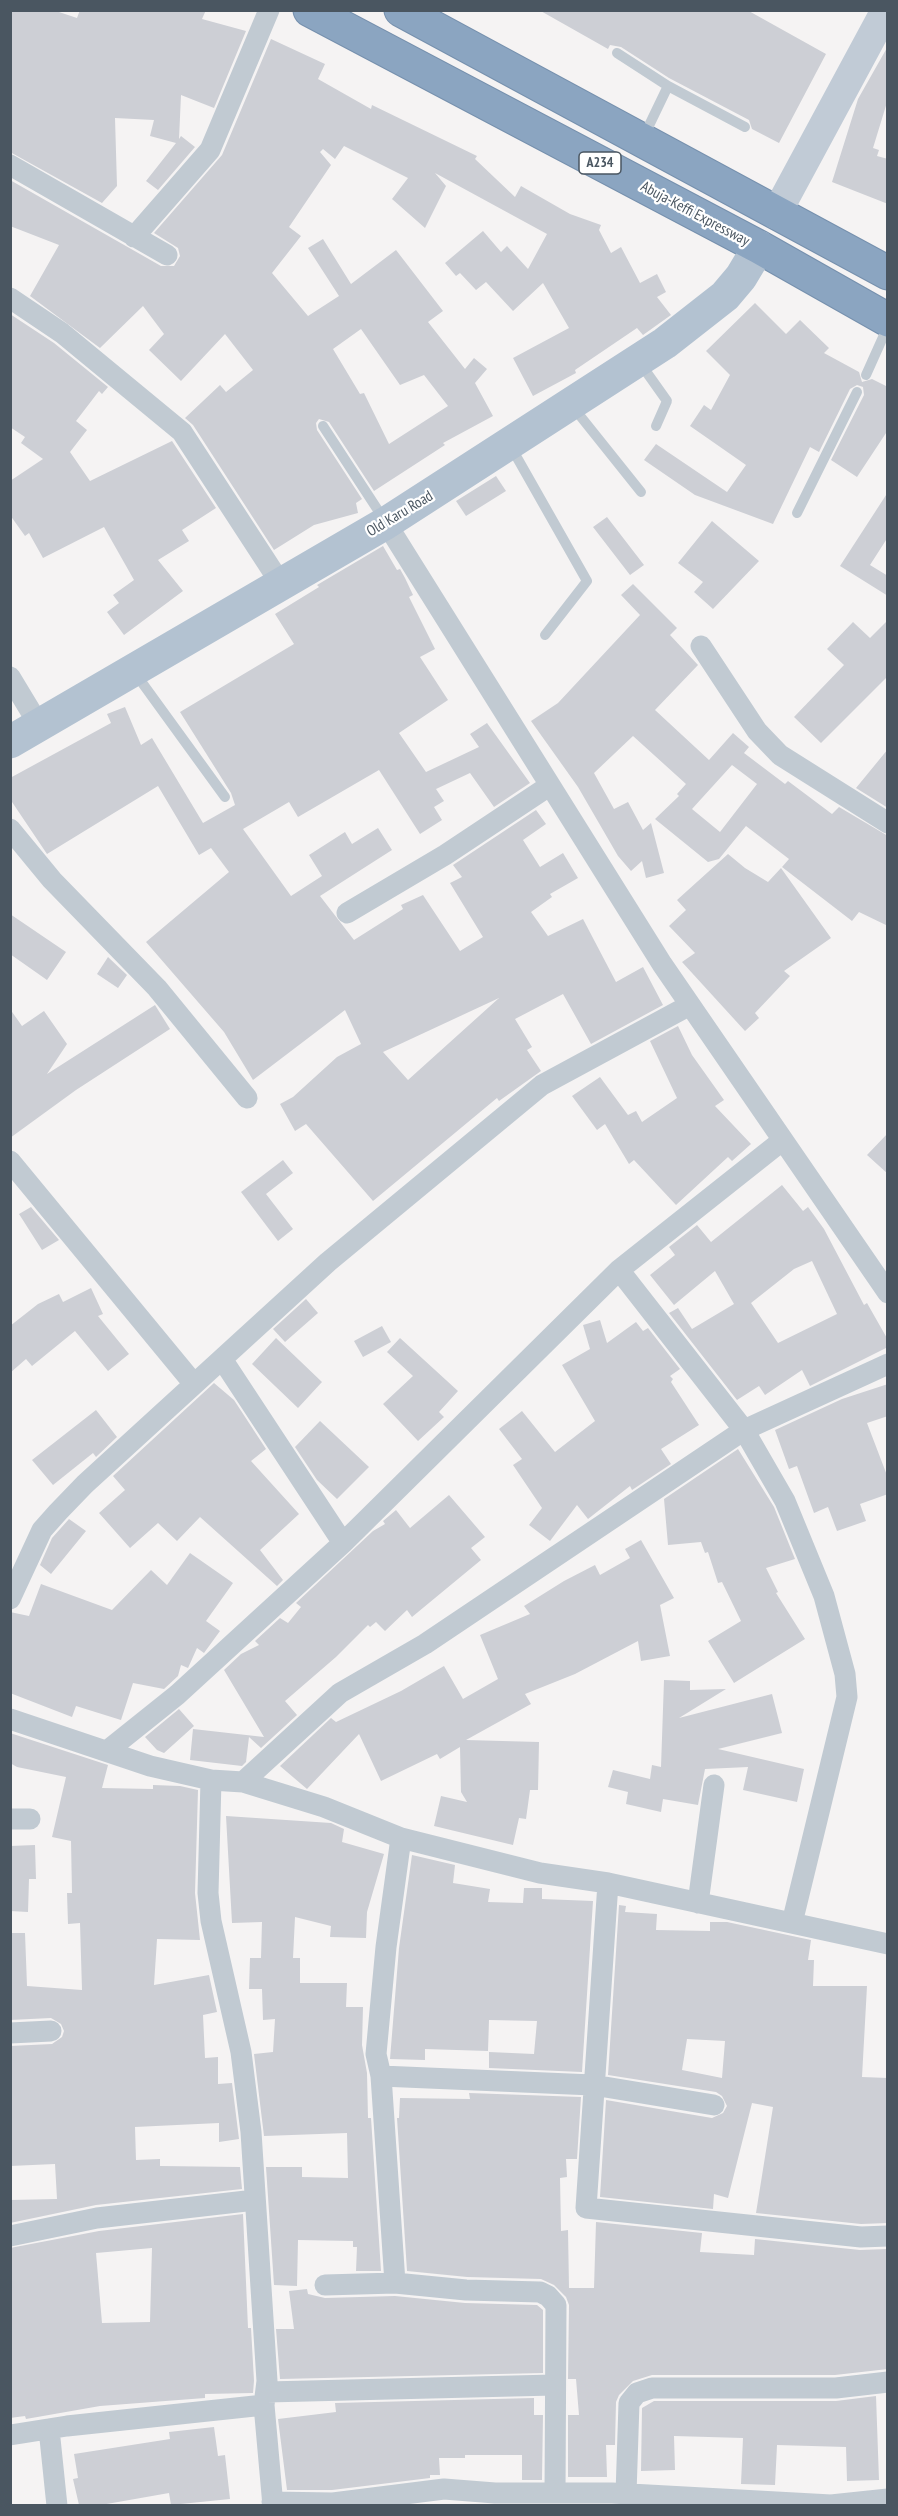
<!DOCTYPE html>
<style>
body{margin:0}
#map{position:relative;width:898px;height:2516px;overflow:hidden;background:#f5f3f3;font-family:"PT Sans Narrow",sans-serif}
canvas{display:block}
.frame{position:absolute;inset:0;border:12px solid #4a5661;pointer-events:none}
</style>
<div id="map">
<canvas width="898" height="2516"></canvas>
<div class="frame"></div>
</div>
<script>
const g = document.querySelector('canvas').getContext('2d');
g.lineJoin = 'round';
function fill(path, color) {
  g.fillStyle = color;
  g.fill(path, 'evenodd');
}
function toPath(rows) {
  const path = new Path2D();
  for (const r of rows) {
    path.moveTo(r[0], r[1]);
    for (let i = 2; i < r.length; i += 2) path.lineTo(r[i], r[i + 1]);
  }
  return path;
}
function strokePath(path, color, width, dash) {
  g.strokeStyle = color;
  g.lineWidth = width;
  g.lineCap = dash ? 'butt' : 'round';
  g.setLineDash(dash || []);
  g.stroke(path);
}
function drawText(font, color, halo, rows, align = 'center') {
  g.font = font + ' "PT Sans Narrow",sans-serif';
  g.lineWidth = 4.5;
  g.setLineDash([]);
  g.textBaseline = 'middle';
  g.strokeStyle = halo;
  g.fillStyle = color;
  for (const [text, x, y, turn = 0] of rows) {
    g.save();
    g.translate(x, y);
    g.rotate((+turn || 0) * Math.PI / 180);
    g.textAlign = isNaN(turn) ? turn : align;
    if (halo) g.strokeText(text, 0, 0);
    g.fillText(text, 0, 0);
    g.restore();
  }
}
fill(toPath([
 [10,10,53,10,77,18,80,10,206,10,202,19,246,31,214,108,181,95,179,139,181,136,195,147,158,190,146,181,176,143,150,136,154,120,115,118,117,186,102,203,10,152],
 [539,10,747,10,826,54,779,143,752,129,749,120,669,78,621,47,610,45,608,49],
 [271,39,325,64,318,79,371,109,372,105,477,156,475,159,515,197,521,186,570,214,601,225,599,230,611,253,621,247,640,283,657,274,666,292,657,297,671,315,643,335,637,328,575,370,576,373,533,396,513,358,569,328,543,283,513,311,486,282,476,290,460,273,456,276,445,263,483,231,501,252,507,246,528,269,547,234,435,173,446,186,425,228,392,199,408,178,344,146,335,159,323,149,320,152,331,165,289,227,301,236,272,273,308,316,339,296,308,248,323,239,351,284,396,250,443,311,428,322,465,369,474,358,487,369,475,383,493,416,443,443,445,445,374,491,329,422,319,419,316,423,317,430,362,499,356,503,358,513,314,525,274,550,193,425,185,418,220,385,226,392,253,370,225,334,181,381,149,350,164,334,143,306,100,348,30,296,59,245,10,226,10,180,161,266,174,266,180,256,178,248,154,233,222,155],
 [361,329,400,385,424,375,448,406,389,444,364,393,360,394,333,349],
 [888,46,888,99,873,148,879,150,877,156,888,159,888,204,832,182,858,99],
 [755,303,786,334,800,320,829,348,824,353,859,372,862,382,872,379,888,387,888,430,857,477,831,460,864,395,863,387,857,385,850,389,819,452,810,447,773,524,695,495,644,460,656,444,727,492,746,465,690,426,704,405,711,410,730,375,706,351],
 [10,314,54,343,108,387,102,394,99,391,76,421,87,430,70,452,90,481,172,441,216,508,182,530,189,541,158,560,183,591,124,635,107,612,119,603,113,595,134,580,104,527,43,558,29,533,25,536,10,515,10,481,43,459,21,443,25,437,10,427],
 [496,476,506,491,466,516,456,501],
 [888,492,888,537,870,565,888,576,888,596,840,566],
 [607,517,644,565,630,575,593,527],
 [712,521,759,561,713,609,694,592,703,582,678,563],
 [383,546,397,570,400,569,405,578,413,595,409,597,435,649,420,657,448,700,399,733,426,772,479,747,470,734,487,723,530,783,494,807,470,773,436,789,444,801,434,807,442,820,420,834,379,770,298,817,289,802,243,829,291,896,322,876,309,855,345,832,352,844,378,828,392,850,320,896,354,940,403,909,401,905,423,895,460,951,483,937,450,883,462,877,453,865,536,810,546,824,523,840,540,867,563,853,578,878,550,894,552,897,531,912,548,936,583,919,616,982,643,967,663,1005,591,1044,563,994,515,1019,532,1047,527,1050,541,1071,499,1101,497,1098,373,1201,306,1124,295,1131,280,1104,293,1097,337,1057,361,1044,345,1010,253,1080,224,1032,146,942,229,872,211,848,199,855,158,786,47,854,10,799,10,778,111,723,107,714,125,707,141,745,152,738,203,823,235,805,231,793,180,712,294,644,275,614,319,587,317,585],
 [499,998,408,1080,383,1052],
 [633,584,677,628,670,635,698,665,655,710,709,760,733,733,749,747,744,753,785,784,788,781,832,814,839,807,888,836,888,926,859,912,852,921,782,867,789,859,746,826,719,859,708,862,655,819,679,796,677,794,686,784,633,736,594,773,614,809,628,802,643,830,651,823,664,873,646,878,642,861,631,871,618,856,578,787,531,721,558,703,640,615,621,595],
 [732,765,757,784,720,832,692,809],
 [888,620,888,676,821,743,794,717,844,665,827,649,853,622,870,638],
 [888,749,888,808,856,788],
 [728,854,745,868,768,882,781,868,831,938,784,971,790,976,755,1013,759,1018,745,1031,682,962,695,953,669,926,686,910,677,900],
 [10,914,66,952,47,980,10,954],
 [108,957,127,975,118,988,97,974],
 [155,1005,170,1029,76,1090,10,1138,10,1009,22,1026,44,1011,67,1044,47,1074],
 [678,1026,692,1055,724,1100,715,1106,751,1144,732,1161,728,1157,676,1205,634,1160,629,1164,605,1124,597,1130,572,1096,600,1077,628,1115,636,1111,642,1122,677,1098,650,1041],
 [888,1133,888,1174,867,1155],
 [283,1160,293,1173,266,1194,293,1229,278,1241,241,1192],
 [782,1185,803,1211,808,1207,824,1229,864,1305,867,1303,888,1340,888,1347,810,1386,802,1370,765,1395,759,1386,737,1400,669,1313,678,1308,692,1329,734,1304,715,1271,674,1305,650,1275,675,1255,669,1247,697,1225,711,1242],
 [812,1261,837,1314,778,1343,751,1303,794,1269],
 [31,1207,59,1240,42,1250,19,1214],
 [91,1288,103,1314,98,1316,129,1354,108,1371,75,1331,32,1366,26,1359,10,1373,10,1326,38,1304,59,1294,63,1302],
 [306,1299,318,1313,285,1342,273,1329],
 [600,1320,607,1343,636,1322,643,1331,648,1328,680,1369,670,1376,673,1379,671,1382,699,1425,661,1449,671,1464,632,1490,630,1486,588,1519,577,1505,550,1541,529,1525,542,1508,513,1465,522,1459,499,1429,522,1411,555,1452,595,1421,562,1365,590,1349,583,1325],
 [382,1326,391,1342,363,1357,354,1341],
 [276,1338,322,1382,298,1408,252,1364],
 [400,1338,458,1391,439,1412,444,1417,418,1441,383,1404,413,1376,387,1352],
 [214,1383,234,1400,266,1449,251,1461,299,1514,260,1550,283,1580,277,1586,200,1517,177,1541,158,1523,130,1548,99,1513,125,1490,113,1476],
 [888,1384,888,1416,867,1423,888,1478,888,1494,860,1504,866,1521,837,1531,828,1507,814,1513,797,1466,789,1469,775,1430,842,1399],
 [96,1410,117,1437,96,1457,93,1453,53,1485,32,1460],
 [320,1421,369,1467,337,1499,317,1480,295,1447],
 [738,1449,774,1507,795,1559,766,1568,778,1592,776,1593,805,1639,734,1683,708,1641,741,1621,722,1582,718,1583,708,1552,705,1553,701,1542,668,1545,664,1499],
 [449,1495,485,1537,471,1548,481,1560,412,1617,407,1610,385,1631,376,1622,370,1627,368,1625,336,1657,285,1701,297,1715,261,1748,249,1737,246,1762,242,1766,190,1760,193,1729,264,1737,224,1670,241,1654,259,1645,255,1641,280,1618,288,1623,301,1607,296,1603,373,1531,385,1524,383,1521,396,1510,410,1528],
 [69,1519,86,1531,51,1574,40,1565,52,1538],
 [641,1540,674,1598,660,1605,670,1656,641,1661,638,1641,575,1674,525,1694,531,1704,466,1740,539,1742,538,1790,530,1790,526,1819,519,1818,513,1845,434,1826,441,1796,467,1802,461,1792,460,1747,440,1759,437,1754,381,1781,359,1734,307,1789,280,1766,331,1718,336,1722,401,1691,444,1666,463,1699,498,1679,480,1635,530,1614,524,1606,564,1581,595,1565,600,1575,630,1558,625,1549],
 [190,1553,233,1583,206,1621,220,1631,204,1653,197,1648,188,1668,181,1665,178,1676,164,1689,133,1683,121,1720,76,1706,72,1717,10,1693,10,1612,29,1616,41,1584,112,1610,151,1570,167,1585],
 [664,1680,690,1681,690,1690,726,1689,679,1718,772,1694,782,1733,718,1749,804,1769,797,1802,743,1790,748,1767,705,1769,698,1805,663,1799,661,1812,626,1804,628,1792,608,1787,613,1770,650,1779,652,1765,661,1767],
 [179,1709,194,1726,164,1753,157,1750,145,1737],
 [10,1733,108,1765,102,1788,153,1789,153,1785,180,1786,198,1790,195,1893,200,1940,157,1939,154,1985,209,1975,217,2012,203,2015,205,2058,218,2057,218,2084,232,2083,239,2139,219,2142,219,2123,135,2127,136,2160,160,2159,160,2166,240,2167,242,2189,96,2205,10,2223,10,2200,57,2199,55,2164,10,2166,10,2046,52,2044,62,2037,64,2031,61,2024,51,2018,10,2020,10,1933,25,1933,27,1986,82,1990,80,1923,68,1924,67,1893,72,1893,71,1841,52,1837,66,1777,17,1767,10,1763],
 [226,1816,331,1823,344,1829,342,1842,384,1854,367,1912,366,1938,330,1937,331,1926,295,1917,293,1958,300,1958,300,1983,347,1983,346,2007,363,2007,362,2045,367,2073,368,2118,371,2118,381,2271,356,2271,357,2247,353,2247,353,2241,298,2240,297,2286,274,2285,266,2167,302,2167,302,2177,348,2178,347,2133,264,2136,254,2054,273,2052,275,2019,263,2020,262,1989,249,1989,250,1958,261,1958,262,1922,232,1923],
 [35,1845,36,1879,29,1879,28,1912,10,1911,10,1846],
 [412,1855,455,1865,453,1883,490,1889,488,1902,523,1903,524,1888,542,1888,542,1899,593,1901,582,2072,489,2068,489,2052,534,2054,537,2021,489,2020,488,2051,425,2049,425,2060,390,2059,399,1948],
 [619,1905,626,1906,625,1912,657,1914,656,1930,710,1931,710,1922,727,1922,811,1940,808,1960,814,1960,813,1986,867,1986,862,2077,888,2078,888,2223,861,2224,756,2213,773,2107,752,2103,728,2198,714,2194,713,2209,600,2197,606,2100,712,2118,723,2113,727,2106,722,2096,716,2092,608,2075],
 [687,2039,725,2041,722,2078,682,2070],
 [469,2093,581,2097,577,2159,566,2159,567,2177,560,2178,561,2231,568,2230,569,2288,594,2288,596,2222,702,2233,700,2252,754,2255,755,2239,860,2250,888,2249,888,2369,835,2375,652,2375,633,2381,619,2395,616,2402,615,2445,606,2445,607,2477,568,2477,568,2415,579,2415,576,2379,568,2379,569,2305,566,2297,554,2285,541,2279,467,2277,407,2271,397,2118,399,2118,400,2098,470,2099],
 [243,2214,248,2328,251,2328,254,2381,253,2393,205,2394,205,2398,100,2406,26,2419,25,2416,10,2418,10,2248,99,2231],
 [152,2248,150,2322,102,2323,96,2253],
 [307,2289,308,2294,325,2298,395,2296,465,2303,537,2305,543,2310,543,2373,280,2379,276,2329,294,2329,289,2291],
 [876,2396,879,2480,847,2481,846,2447,777,2445,775,2485,741,2484,743,2438,674,2436,675,2470,641,2471,642,2408,654,2401,836,2401],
 [534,2398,534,2415,543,2415,542,2480,522,2480,522,2455,465,2455,465,2458,439,2458,440,2475,430,2475,430,2478,332,2490,287,2490,278,2419,336,2412,335,2403],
 [214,2427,218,2456,225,2455,230,2499,171,2505,169,2493,101,2505,79,2505,73,2479,78,2478,74,2454,170,2439,169,2432]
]), '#cdcfd5');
const highway = toPath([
 [310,10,759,247,888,320],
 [401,10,888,273]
]);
strokePath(highway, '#7690ad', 35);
strokePath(toPath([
 [617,53,668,86,643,138],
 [668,86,745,127],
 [640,363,667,401,656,426],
 [866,375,888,326],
 [573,407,641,492],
 [323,426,385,521],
 [511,447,587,581,545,635],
 [797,513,857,392],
 [135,673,225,797]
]), '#c1cad2', 10);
strokePath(toPath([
 [10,165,167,255],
 [134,237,210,150,269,10],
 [10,298,62,333,182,432,281,584],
 [386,523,662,964,888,1293],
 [701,646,757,731,780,755,888,823],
 [10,677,39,725],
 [10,829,52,880,157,988,247,1098],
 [347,913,445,855,549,786],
 [10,1161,194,1384],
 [619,1270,744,1430,785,1501,824,1596,845,1674,847,1697,792,1923],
 [222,1359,343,1543],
 [10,1599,42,1530,58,1512,85,1484,328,1262,542,1085,690,1005],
 [10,1719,150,1766,211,1780,243,1782,324,1807,401,1838,540,1873,608,1883,888,1944],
 [107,1751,177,1695,343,1543,619,1270,783,1140],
 [211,1780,208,1893,211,1921,241,2052,251,2132,267,2381,264,2405,273,2506],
 [243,1782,340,1693,425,1644,744,1430,888,1364],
 [10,1819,30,1819],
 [608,1883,586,2208,861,2237,888,2236],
 [698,1903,714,1785],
 [10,2033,51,2031],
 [381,2076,593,2085,714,2105],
 [10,2236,97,2218,255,2200],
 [395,2283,381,2076,376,2054,386,1947,401,1838],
 [325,2285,395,2283,466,2290,540,2292,548,2296,556,2305,555,2493],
 [267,2392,554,2385],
 [49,2429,57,2506],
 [10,2435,67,2426,264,2405],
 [626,2494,629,2403,637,2393,652,2388,836,2388,888,2382],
 [272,2502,333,2503,444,2489,495,2493,612,2493,831,2505,888,2499]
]), '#c1cad2', 21);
strokePath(toPath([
 [776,214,886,10]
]), '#c1cbd6', 30);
strokePath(toPath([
 [10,742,386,523,665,343,725,296,741,277,759,247]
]), '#b3c2d1', 33);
strokePath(highway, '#8ba5c1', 33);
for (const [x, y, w] of [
 [600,163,42]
]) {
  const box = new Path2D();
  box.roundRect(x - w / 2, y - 11, w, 22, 4.5);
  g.fillStyle = '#fff';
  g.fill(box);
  strokePath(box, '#4a5661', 1.5);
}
drawText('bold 14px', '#4a5661', null, [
 ["A234",600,163]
]);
drawText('15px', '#4a5661', '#fff', [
 ["Abuja-Keffi Expressway",695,214,28],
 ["Old Karu Road",400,514,-31]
]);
</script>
